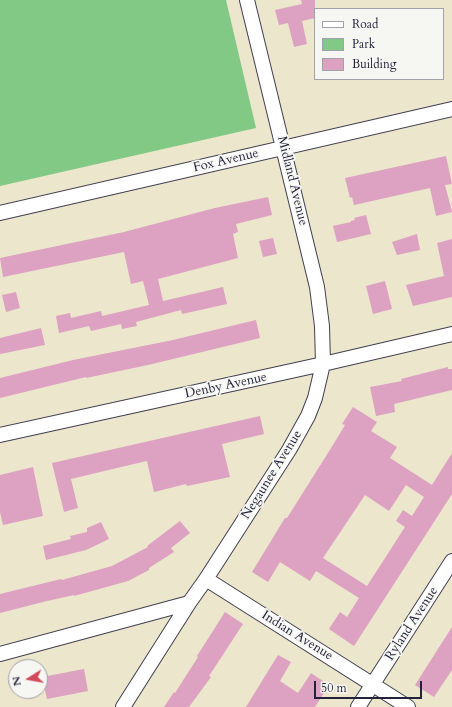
<!DOCTYPE html>
<style>
body{margin:0}
#map{position:relative;width:452px;height:707px;overflow:hidden;background:#ebe6cc;font-family:Cardo,serif}
canvas{display:block}
.legend{position:absolute;left:314px;top:8px;width:130px;height:72px;box-sizing:border-box;background:#f6f6f2;border:1px solid #a1a1a9;margin:0;padding:5px 7px;list-style:none;font-size:12px;color:#22223b}
.legend li{display:flex;align-items:center;gap:8px;height:20px}
.legend b{width:20px;border:1px solid #a1a1a9}
.north{position:absolute;left:8px;top:659px;width:40px;height:40px;box-sizing:border-box;background:#f6f6f2;border:1px solid #a1a1a9;border-radius:50%;rotate:259deg;font-size:11px;font-weight:700;line-height:16px;text-align:center;color:#22223b}
.north::after{content:'';display:block;margin:auto;width:14px;height:18px;background:#d1495b;clip-path:polygon(50% 0,100% 100%,50% 72%,0 100%)}
.scale{position:absolute;left:314px;top:681px;width:108px;height:18px;box-sizing:border-box;border:2px solid #22223b;border-top:0;padding-left:5px;font-size:12px;line-height:14px;white-space:nowrap;color:#22223b;-webkit-text-stroke:3px #f6f6f2;paint-order:stroke}
</style>
<div id="map">
<canvas width="452" height="707"></canvas>
<ul class="legend">
<li><b style="height:5px;background:#fff"></b>Road</li>
<li><b style="height:11px;background:#82c985"></b>Park</li>
<li><b style="height:11px;background:#dda1c1"></b>Building</li>
</ul>
<div class="north">N</div>
<div class="scale">50 m</div>
</div>
<script>
const g = document.querySelector('canvas').getContext('2d');
g.lineJoin = 'round';
function fill(path, color) {
  g.fillStyle = color;
  g.fill(path, 'evenodd');
}
function toPath(rows) {
  const path = new Path2D();
  for (const r of rows) {
    path.moveTo(r[0], r[1]);
    for (let i = 2; i < r.length; i += 2) path.lineTo(r[i], r[i + 1]);
  }
  return path;
}
function strokePath(path, color, width, dash) {
  g.strokeStyle = color;
  g.lineWidth = width;
  g.lineCap = dash ? 'butt' : 'round';
  g.setLineDash(dash || []);
  g.stroke(path);
}
function drawText(font, color, halo, rows, align = 'center') {
  g.font = font + ' Cardo,serif';
  g.lineWidth = 3.5;
  g.setLineDash([]);
  g.textBaseline = 'middle';
  g.strokeStyle = halo;
  g.fillStyle = color;
  for (const [text, x, y, turn = 0] of rows) {
    g.save();
    g.translate(x, y);
    g.rotate((+turn || 0) * Math.PI / 180);
    g.textAlign = isNaN(turn) ? turn : align;
    if (halo) g.strokeText(text, 0, 0);
    g.fillText(text, 0, 0);
    g.restore();
  }
}
fill(toPath([
 [0,0,226,0,256,128,0,186]
]), '#82c985');
fill(toPath([
 [301,0,315,0,315,18,302,21,307,44,294,47,288,23,279,25,275,10,302,4],
 [446,156,452,184,445,185,452,212,436,216,430,188,354,205,352,197,350,198,345,178],
 [268,197,272,215,236,224,238,232,233,234,238,258,158,279,163,301,223,287,227,304,182,314,181,310,136,322,137,326,122,329,121,324,91,331,89,326,59,333,56,316,70,313,71,318,101,311,102,316,149,305,143,281,131,284,124,252,3,277,0,258,124,232,215,208],
 [366,215,371,234,337,242,333,226,351,222,351,221,355,220,354,218],
 [417,234,420,250,397,255,392,242],
 [273,238,277,254,263,257,259,241],
 [452,239,452,297,413,306,406,285,444,276,437,243],
 [385,281,392,309,373,314,366,286],
 [16,292,20,308,6,312,2,295],
 [256,320,260,338,148,365,86,378,86,377,0,398,0,378,73,360,173,340],
 [41,328,45,345,0,354,0,338],
 [448,367,448,369,452,369,452,390,394,404,395,412,376,416,370,387,402,381,401,379],
 [353,407,377,422,371,431,397,447,390,458,432,485,452,453,452,494,354,646,329,629,340,612,347,617,359,598,316,571,310,581,280,562,268,582,252,572,285,518,287,518,333,445,345,425,342,424],
 [406,485,424,497,412,516,403,510,396,521,405,527,367,586,323,558,365,495,389,511],
 [260,416,264,434,222,444,230,477,187,486,186,484,154,492,147,461,121,467,71,479,78,508,64,512,52,463],
 [33,467,43,516,3,525,0,512,0,475],
 [180,521,190,533,171,548,174,552,149,568,149,570,128,581,74,596,74,595,47,601,0,613,0,594,61,579,62,580,112,566,148,547,147,546],
 [101,522,109,539,86,550,46,560,43,546,71,539,70,536,87,532,87,528],
 [225,612,243,624,209,676,211,677,189,707,164,707,174,692,175,693,198,657,197,656],
 [452,627,452,670,434,697,415,685],
 [278,655,291,662,280,681,298,693,311,673,329,685,315,707,246,707],
 [84,669,88,691,47,699,42,677]
]), '#dda1c1');
const minor = toPath([
 [0,213,452,109],
 [0,435,323,364,452,334],
 [206,579,408,707],
 [0,654,189,603],
 [123,707,189,603,206,579,289,450,308,416,315,398,323,364,322,326,317,287,247,0],
 [358,707,452,561]
]);
strokePath(minor, '#403f51', 16);
strokePath(minor, '#fff', 14);
drawText('13px', '#22223b', '#f6f6f2', [
 ["Fox Avenue",226,161,-13],
 ["Midland Avenue",292,181,76],
 ["Denby Avenue",226,386,-12],
 ["Negaunee Avenue",272,475,-58],
 ["Ryland Avenue",412,624,-57],
 ["Indian Avenue",297,636,32]
]);
</script>
